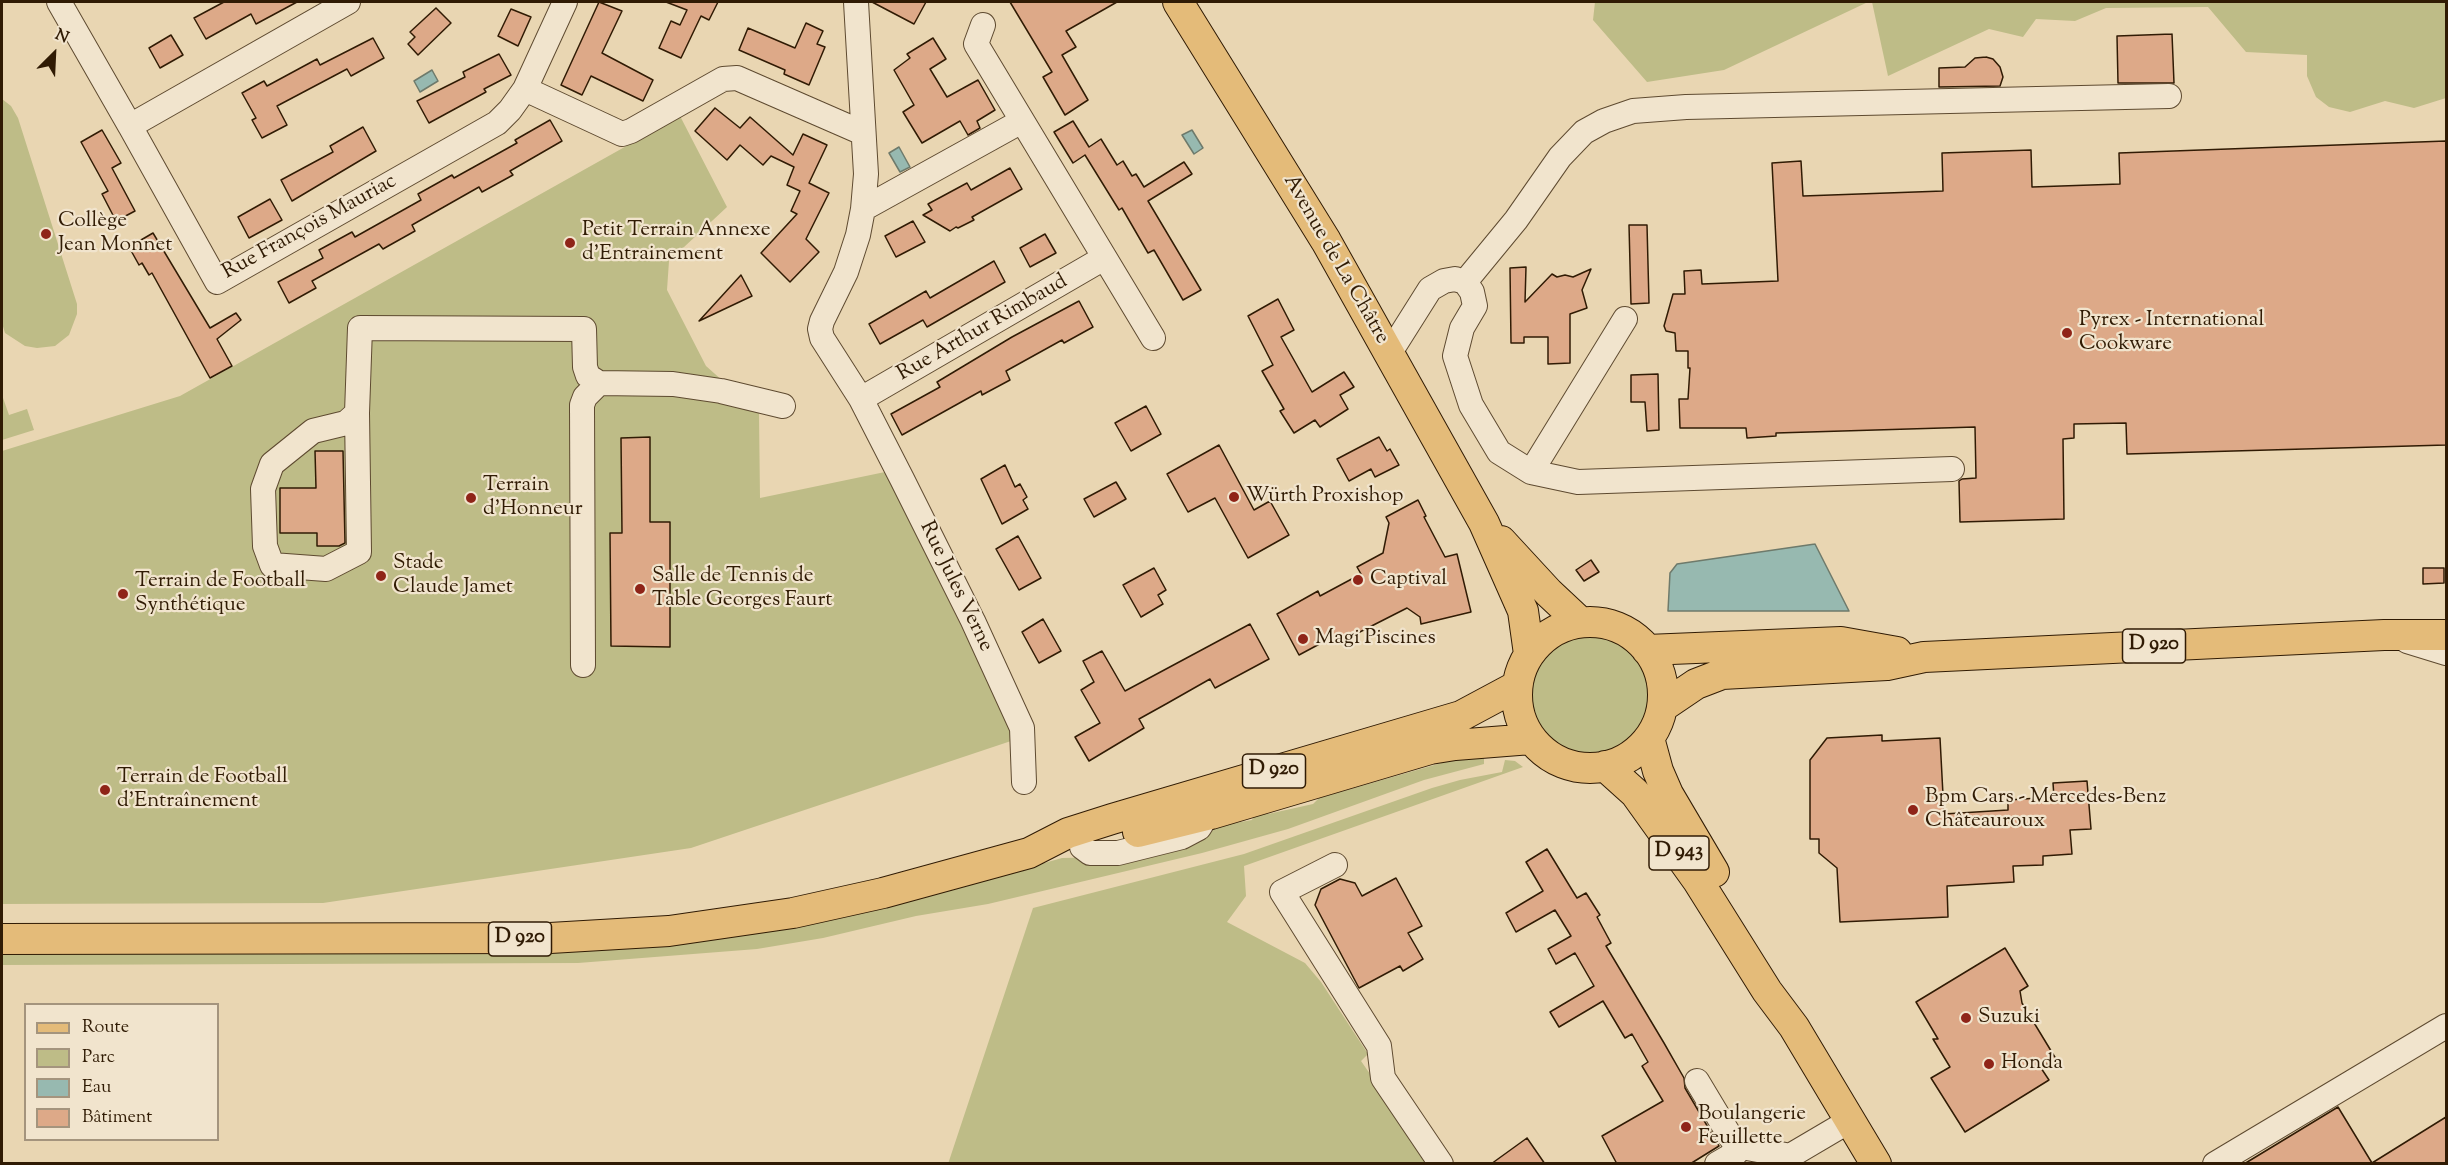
<!DOCTYPE html>
<meta charset="utf-8">
<style>
body{margin:0}
#map{position:relative;width:2448px;height:1165px;overflow:hidden;background:#e9d6b2;font-family:"Sorts Mill Goudy",serif}
canvas{display:block}
.frame{position:absolute;inset:0;border:3px solid #301b04;pointer-events:none}
.legend{position:absolute;left:24px;top:1003px;width:195px;height:138px;box-sizing:border-box;background:#f1e4cd;border:2px solid #a4947d;margin:0;padding:8px 10px;list-style:none;font-size:18px;color:#301b04}
.legend li{display:flex;align-items:center;gap:12px;height:30px}
.legend b{width:30px;border:2px solid #a4947d}
.north{position:absolute;left:24px;top:24px;width:60px;height:60px;-webkit-text-stroke:4px #f1e4cd;paint-order:stroke;rotate:24deg;font-size:16px;font-weight:700;line-height:24px;text-align:center;color:#301b04}
.north::after{content:'';display:block;margin:auto;width:21px;height:27px;background:#301b04;clip-path:polygon(50% 0,100% 100%,50% 72%,0 100%)}
</style>
<div id="map">
<canvas width="2448" height="1165"></canvas>
<div class="frame"></div>
<ul class="legend">
<li><b style="height:8px;background:#e4bb79"></b>Route</li>
<li><b style="height:16px;background:#bebc87"></b>Parc</li>
<li><b style="height:16px;background:#97b9b0"></b>Eau</li>
<li><b style="height:16px;background:#dda988"></b>Bâtiment</li>
</ul>
<div class="north">N</div>
</div>
<script>
const g = document.querySelector('canvas').getContext('2d');
g.lineJoin = 'round';
function fill(path, color) {
  g.fillStyle = color;
  g.fill(path, 'evenodd');
}
function toPath(rows) {
  const path = new Path2D();
  for (const r of rows) {
    if (r.length === 3) {
      path.moveTo(r[0] + r[2], r[1]);
      path.arc(r[0], r[1], r[2], 0, 2 * Math.PI);
      continue;
    }
    path.moveTo(r[0], r[1]);
    for (let i = 2; i < r.length; i += 2) path.lineTo(r[i], r[i + 1]);
  }
  return path;
}
function strokePath(path, color, width, dash) {
  g.strokeStyle = color;
  g.lineWidth = width;
  g.lineCap = dash ? 'butt' : 'round';
  g.setLineDash(dash || []);
  g.stroke(path);
}
function drawText(font, color, halo, rows, align = 'center') {
  g.font = font + ' "Sorts Mill Goudy",serif';
  g.lineWidth = 4.5;
  g.setLineDash([]);
  g.textBaseline = 'middle';
  g.strokeStyle = halo;
  g.fillStyle = color;
  for (const [text, x, y, turn = 0] of rows) {
    g.save();
    g.translate(x, y);
    g.rotate((+turn || 0) * Math.PI / 180);
    g.textAlign = isNaN(turn) ? turn : align;
    if (halo) g.strokeText(text, 0, 0);
    g.fillText(text, 0, 0);
    g.restore();
  }
}
fill(toPath([
 [1595,2,1868,2,1724,70,1647,82,1593,20],
 [1872,2,2446,2,2446,98,2414,108,2385,101,2350,112,2329,107,2316,97,2307,76,2307,55,2246,52,2208,7,2106,8,2075,21,2036,19,2023,37,1989,29,1888,76],
 [2,99,11,106,18,118,77,304,77,314,69,335,55,346,37,348,25,346,5,333,2,323],
 [680,116,727,207,669,261,667,290,706,366,759,413,760,498,885,472,1017,739,691,848,323,903,2,904,2,451,180,396],
 [2,395,9,415,27,409,34,430,2,440],
 [1590,695,73],
 [1484,753,1484,764,1424,780,1288,829,1202,853,988,904,916,916,823,938,757,949,578,963,2,965,2,952,870,912,1062,858,1110,857,1212,827,1252,820,1254,815,1261,812,1268,814,1313,804,1319,798,1445,762],
 [1505,760,1515,761,1523,767,1244,866,1246,896,1227,922,1305,963,1321,982,1368,1054,1361,1061,1432,1163,948,1164,1033,908,1244,854,1432,788,1460,780,1502,772]
]), '#bebc87');
const water = toPath([
 [432,70,438,81,420,92,414,81,432,70],
 [1192,130,1203,148,1194,154,1182,135,1192,130],
 [899,147,910,167,900,172,889,153,899,147],
 [1815,544,1849,611,1668,611,1670,573,1677,564,1815,544]
]);
fill(water, '#97b9b0');
strokePath(water, '#6e7a6b', 1.5);
const building = toPath([
 [224,2,297,2,256,24,251,14,206,39,194,18,224,2],
 [599,2,622,11,602,53,653,80,643,101,591,76,582,95,561,85,599,2],
 [666,2,718,2,709,20,701,16,681,58,659,48,671,21,680,25,687,10,666,2],
 [872,2,926,2,914,24,872,2],
 [1010,2,1117,2,1066,31,1076,47,1062,55,1088,100,1065,115,1043,77,1052,72,1010,2],
 [436,8,451,23,418,55,408,44,415,37,410,32,436,8],
 [511,9,531,17,518,46,498,36,511,9],
 [806,23,823,31,817,44,825,47,809,85,784,74,785,70,739,50,748,28,795,48,806,23],
 [2172,34,2174,83,2118,83,2117,36,2172,34],
 [171,35,183,55,160,68,149,48,171,35],
 [373,38,384,58,351,76,347,69,277,106,287,125,262,138,252,120,256,118,242,93,264,81,267,86,317,59,320,65,373,38],
 [933,38,946,59,930,69,947,97,978,80,995,110,977,121,980,128,968,135,960,121,922,143,903,112,914,105,894,70,910,58,907,54,933,38],
 [499,54,511,75,484,89,486,92,429,123,417,101,465,77,463,72,499,54],
 [1986,57,1993,59,2000,67,2003,77,2000,86,1939,87,1939,68,1965,67,1975,58,1986,57],
 [715,108,740,128,750,117,793,155,803,134,827,145,809,183,829,193,806,239,819,252,790,282,761,253,797,214,791,211,800,191,787,185,794,167,771,156,763,165,740,145,727,160,695,131,715,108],
 [550,120,562,141,510,171,513,175,482,192,479,187,412,225,415,231,390,245,383,249,379,244,312,281,316,288,289,303,278,282,323,258,319,250,352,232,355,237,421,200,418,194,452,175,454,178,517,143,515,140,550,120],
 [1073,121,1089,147,1101,139,1117,165,1123,161,1132,176,1136,174,1144,187,1184,162,1192,174,1148,201,1201,290,1183,300,1154,250,1148,253,1122,208,1119,210,1085,155,1073,163,1054,132,1073,121],
 [363,127,376,151,292,201,281,180,333,152,330,146,363,127],
 [102,130,121,163,112,168,135,211,116,221,102,194,108,191,81,142,102,130],
 [2446,141,2446,445,2127,454,2126,423,2074,424,2074,438,2063,439,2064,519,1960,522,1959,481,1962,479,1976,478,1975,427,1776,433,1776,436,1747,438,1746,428,1680,428,1679,399,1688,399,1690,368,1688,368,1688,351,1676,351,1675,333,1666,331,1664,326,1673,294,1685,294,1684,271,1701,270,1702,284,1778,281,1772,163,1801,161,1803,196,1943,191,1942,153,2031,150,2032,187,2120,184,2119,153,2446,141],
 [1010,168,1022,189,972,217,974,220,958,228,956,227,950,231,923,215,932,210,928,204,967,183,971,190,1010,168],
 [270,199,282,220,249,238,238,217,270,199],
 [913,221,925,242,896,257,885,236,913,221],
 [1629,225,1647,225,1649,303,1631,304,1629,225],
 [153,233,210,328,236,313,241,320,217,339,232,366,210,378,152,273,149,275,142,263,139,265,129,247,153,233],
 [1045,234,1056,253,1030,267,1020,248,1045,234],
 [994,261,1005,282,927,327,923,320,880,344,869,324,926,291,930,298,994,261],
 [1526,267,1525,302,1552,274,1557,277,1565,275,1573,277,1591,269,1582,290,1587,308,1570,314,1570,363,1548,364,1548,337,1524,337,1524,343,1511,343,1510,268,1526,267],
 [741,275,752,296,699,321,741,275],
 [1278,299,1294,330,1281,337,1312,392,1344,372,1354,387,1340,395,1348,409,1320,427,1315,420,1294,433,1280,411,1284,409,1262,371,1273,365,1248,316,1278,299],
 [1079,301,1093,327,1064,343,1062,340,1006,371,1010,380,982,395,981,391,902,435,891,414,940,387,937,382,1012,337,1079,301],
 [1658,374,1659,430,1647,431,1645,402,1631,402,1631,375,1658,374],
 [1146,406,1161,434,1131,451,1115,423,1146,406],
 [650,437,650,522,670,522,670,647,611,646,610,533,622,533,621,438,650,437],
 [1379,437,1387,451,1390,449,1399,465,1375,477,1371,469,1349,481,1337,459,1379,437],
 [1219,445,1254,510,1270,501,1289,535,1248,558,1215,498,1188,512,1167,474,1219,445],
 [315,451,343,451,345,543,339,546,317,546,317,533,280,533,280,488,316,488,315,451],
 [1005,465,1015,487,1020,484,1027,497,1023,500,1028,509,1002,524,981,479,1005,465],
 [1116,482,1126,499,1094,517,1084,499,1116,482],
 [1418,500,1426,516,1424,517,1445,557,1457,554,1471,612,1421,624,1420,617,1407,608,1344,640,1340,633,1299,655,1277,614,1318,591,1320,596,1361,574,1357,567,1383,553,1389,523,1386,517,1418,500],
 [1018,536,1041,578,1019,590,996,549,1018,536],
 [1591,560,1599,572,1584,581,1576,570,1591,560],
 [1154,568,1166,590,1158,595,1163,604,1141,617,1123,585,1154,568],
 [2423,568,2444,568,2444,583,2423,584,2423,568],
 [1043,619,1061,651,1039,663,1022,632,1043,619],
 [1250,624,1269,659,1215,688,1210,679,1166,704,1139,719,1144,728,1089,761,1075,737,1100,723,1081,690,1094,682,1083,661,1102,651,1125,691,1250,624],
 [1882,735,1882,741,1940,738,1944,814,2008,810,2008,800,2054,797,2053,783,2087,781,2091,829,2070,830,2072,854,2043,856,2043,865,2013,866,2014,882,1947,886,1948,917,1840,922,1837,868,1819,853,1819,839,1810,839,1810,760,1827,738,1882,735],
 [1547,849,1577,898,1586,893,1600,915,1597,917,1611,943,1606,946,1664,1043,1684,1078,1685,1088,1719,1146,1690,1164,1617,1164,1602,1136,1663,1101,1642,1066,1648,1062,1632,1034,1625,1038,1603,1001,1559,1027,1550,1012,1594,986,1575,953,1556,964,1548,949,1571,936,1555,910,1516,932,1506,913,1543,891,1526,862,1547,849],
 [1396,878,1422,926,1408,933,1423,959,1403,971,1400,966,1359,988,1315,905,1321,889,1340,879,1355,883,1362,896,1396,878],
 [2005,948,2028,986,2020,991,2022,1003,2056,1059,2041,1068,2049,1080,1965,1132,1931,1078,1950,1067,1933,1039,1938,1039,1916,1002,2005,948],
 [2338,1107,2372,1163,2446,1117,2446,1164,2244,1164,2338,1107],
 [1527,1138,1545,1164,1491,1164,1527,1138]
]);
fill(building, '#dda988');
strokePath(building, '#301b04', 1.5);
const minor = toPath([
 [59,2,130,126],
 [348,2,130,126,217,282,497,123,510,110,525,89,565,2],
 [856,2,866,174,863,209,858,235,846,272,822,321,820,329,822,338,861,399,902,479,973,621,1022,728,1024,782],
 [983,25,976,44,1153,338],
 [525,89,622,134,631,131,723,79,737,78,863,133],
 [863,209,1022,121],
 [1465,282,1516,220,1560,157,1584,132,1604,121,1633,111,1686,107,2169,96],
 [1389,354,1430,289,1444,281,1455,279,1465,282,1472,292,1475,306,1462,328,1455,356,1471,405,1499,452,1531,472,1578,482,1952,469],
 [861,399,1104,258],
 [357,413,359,552,326,569,272,565,265,546,263,489,272,464,313,431,346,423,357,413,360,328,584,329,585,367,588,376,599,383,673,384,721,391,783,406],
 [1531,472,1625,319],
 [2407,641,2446,653],
 [583,665,582,405,585,397,599,383],
 [1082,847,1090,853,1118,853,1182,837,1199,828,1207,815],
 [1335,865,1282,892,1379,1046,1383,1078,1441,1164],
 [1697,1081,1736,1146,1791,1156],
 [1778,1163,1851,1120],
 [1717,1164,1736,1153],
 [2215,1164,2446,1026]
]);
const major = toPath([
 [1178,2,1326,241,1484,523,1523,611,1529,654],
 [1501,541,1549,593,1580,622],
 [1590,695,73],
 [1647,650,1841,642,1897,652],
 [1662,707,1696,684,1722,674,1887,665,1924,657,2384,635,2446,635],
 [1649,738,1658,771,1668,794,1714,872],
 [1605,766,1635,793,1698,881,1767,991,1794,1027,1876,1164],
 [1138,832,1211,814,1430,749,1455,745,1531,739],
 [2,939,550,938,669,931,793,913,883,893,1029,853,1068,833,1112,819,1461,716,1517,686]
]);
strokePath(minor, '#5e4a30', 26);
strokePath(major, '#301b04', 32);
strokePath(minor, '#f1e4cd', 24);
strokePath(major, '#e4bb79', 30);
for (const [x, y, r, color] of [
 [46,234,6,"#8f2418"],
 [570,243,6,"#8f2418"],
 [2067,333,6,"#8f2418"],
 [1234,497,6,"#8f2418"],
 [471,498,6,"#8f2418"],
 [381,576,6,"#8f2418"],
 [1358,580,6,"#8f2418"],
 [640,589,6,"#8f2418"],
 [123,594,6,"#8f2418"],
 [1303,639,6,"#8f2418"],
 [105,790,6,"#8f2418"],
 [1913,810,6,"#8f2418"],
 [1966,1018,6,"#8f2418"],
 [1989,1064,6,"#8f2418"],
 [1686,1127,6,"#8f2418"]
]) {
  const dot = new Path2D();
  dot.arc(x, y, r, 0, 2 * Math.PI);
  g.fillStyle = color;
  g.fill(dot);
  strokePath(dot, '#f1e4cd', 2);
}
for (const [x, y, w] of [
 [2154,646,63],
 [1274,771,63],
 [1679,853,60],
 [520,939,63]
]) {
  const box = new Path2D();
  box.roundRect(x - w / 2, y - 17, w, 34, 4.5);
  g.fillStyle = '#f1e4cd';
  g.fill(box);
  strokePath(box, '#301b04', 1.5);
}
drawText('bold 20px', '#301b04', null, [
 ["D 920",2154,646],
 ["D 920",1274,771],
 ["D 943",1679,853],
 ["D 920",520,939]
]);
drawText('21px', '#301b04', '#f1e4cd', [
 ["Collège",58,222],
 ["Jean Monnet",58,246],
 ["Petit Terrain Annexe",582,231],
 ["d'Entrainement",582,255],
 ["Pyrex - International",2079,321],
 ["Cookware",2079,345],
 ["Terrain",483,486],
 ["d'Honneur",483,510],
 ["Würth Proxishop",1246,497],
 ["Stade",393,564],
 ["Claude Jamet",393,588],
 ["Salle de Tennis de",652,577],
 ["Table Georges Faurt",652,601],
 ["Captival",1370,580],
 ["Terrain de Football",135,582],
 ["Synthétique",135,606],
 ["Magi Piscines",1315,639],
 ["Terrain de Football",117,778],
 ["d'Entraînement",117,802],
 ["Bpm Cars - Mercedes-Benz",1925,798],
 ["Châteauroux",1925,822],
 ["Suzuki",1978,1018],
 ["Honda",2001,1064],
 ["Boulangerie",1698,1115],
 ["Feuillette",1698,1139]
], 'left');
drawText('21px', '#301b04', '#f1e4cd', [
 ["Rue François Mauriac",310,228,-29],
 ["Avenue de La Châtre",1335,260,60],
 ["Rue Arthur Rimbaud",983,329,-30],
 ["Rue Jules Verne",955,587,64]
]);
</script>
